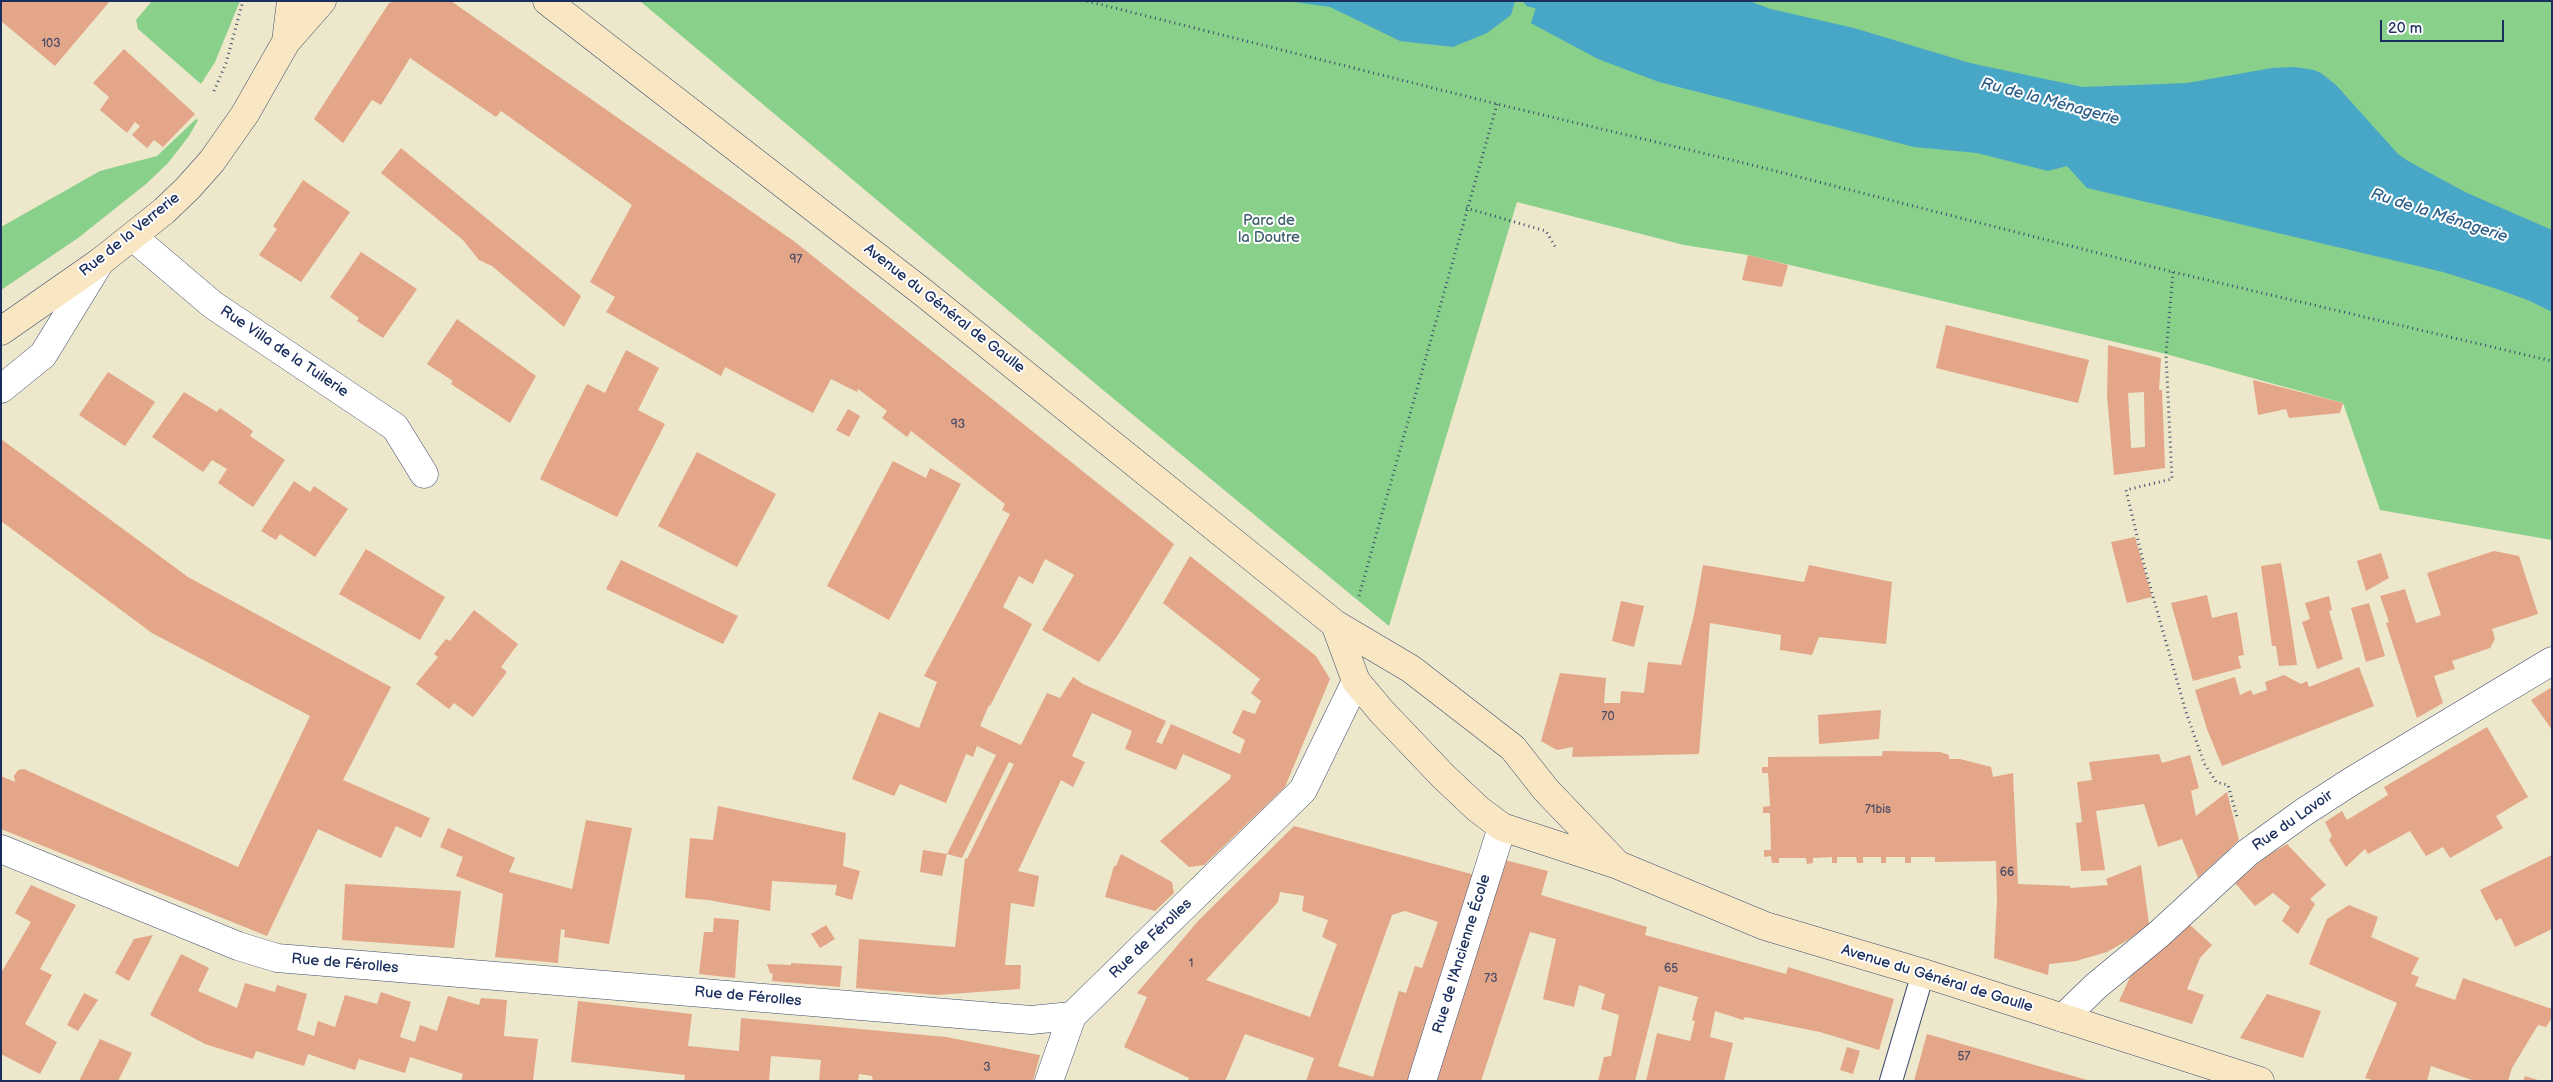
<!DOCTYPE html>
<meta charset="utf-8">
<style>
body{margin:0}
#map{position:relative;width:2553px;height:1082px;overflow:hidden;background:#ede7cb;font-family:"Balsamiq Sans",sans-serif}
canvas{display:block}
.frame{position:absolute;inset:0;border:2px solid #1b2f5e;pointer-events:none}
.scale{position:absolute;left:2380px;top:20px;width:124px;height:22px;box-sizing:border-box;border:2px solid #1b2f5e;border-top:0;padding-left:6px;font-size:15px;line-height:18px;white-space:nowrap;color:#1b2f5e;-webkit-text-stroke:4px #fff;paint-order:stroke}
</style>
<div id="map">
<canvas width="2553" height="1082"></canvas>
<div class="frame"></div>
<div class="scale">20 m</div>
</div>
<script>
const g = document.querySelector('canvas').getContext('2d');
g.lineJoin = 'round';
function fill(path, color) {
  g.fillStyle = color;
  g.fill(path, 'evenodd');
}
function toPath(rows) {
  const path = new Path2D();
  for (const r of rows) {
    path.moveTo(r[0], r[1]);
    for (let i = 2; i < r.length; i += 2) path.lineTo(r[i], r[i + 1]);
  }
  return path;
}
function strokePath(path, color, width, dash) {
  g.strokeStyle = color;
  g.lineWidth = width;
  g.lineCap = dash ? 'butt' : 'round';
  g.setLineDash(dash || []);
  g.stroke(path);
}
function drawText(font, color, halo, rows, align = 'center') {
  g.font = font + ' "Balsamiq Sans",sans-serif';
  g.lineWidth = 4;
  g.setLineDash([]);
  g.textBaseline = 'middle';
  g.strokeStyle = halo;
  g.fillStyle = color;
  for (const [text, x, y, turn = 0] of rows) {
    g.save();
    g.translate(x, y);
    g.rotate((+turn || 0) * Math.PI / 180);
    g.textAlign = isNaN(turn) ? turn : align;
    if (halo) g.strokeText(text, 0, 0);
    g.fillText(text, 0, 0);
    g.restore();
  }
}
fill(toPath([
 [152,1,240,1,215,62,201,84,138,29,136,20],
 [640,1,2552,1,2552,540,2380,510,2343,403,2166,354,1748,255,1684,245,1517,202,1389,626,1103,390],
 [196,119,198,120,189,136,168,163,146,184,78,238,1,290,1,227,100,171,157,156]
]), '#89d08a');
fill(toPath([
 [1287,1,1515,1,1511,15,1487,33,1453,47,1400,41,1330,7],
 [1538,1,1749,1,1771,9,1854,28,1970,63,2083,87,2187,83,2272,68,2295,67,2314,70,2321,73,2336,85,2398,154,2408,161,2465,192,2552,230,2552,312,2530,301,2500,290,2443,272,2087,188,2067,166,2048,171,1977,153,1914,147,1659,82,1598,59,1538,27,1531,23]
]), '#48a7c7');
strokePath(toPath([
 [1530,1,1554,7]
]), '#48a7c7', 12);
fill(toPath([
 [1,1,110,1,55,66,1,21],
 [397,1,451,1,795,242,1174,544,1118,635,1099,662,1042,630,1074,575,1045,559,1033,584,1019,576,1003,607,1032,624,990,706,989,705,980,726,1021,745,1047,693,1060,698,1073,677,1083,684,1166,721,1156,742,1162,744,1171,724,1240,754,1245,740,1232,733,1243,710,1255,714,1261,701,1251,693,1260,679,1163,603,1190,556,1316,656,1330,679,1285,787,1204,865,1189,867,1160,841,1230,779,1231,775,1183,754,1176,770,1125,749,1132,731,1092,713,1072,756,1085,762,1073,787,1061,780,1018,871,1039,876,1034,907,1011,903,1005,965,1021,965,1020,989,937,995,856,988,859,939,955,947,965,858,967,859,1014,764,1009,762,962,858,947,854,996,755,977,746,973,757,966,754,946,803,900,784,894,796,852,779,879,712,919,728,937,682,924,676,1010,514,1002,510,1005,504,911,431,907,437,882,418,887,411,858,389,857,392,831,379,813,413,725,367,721,376,606,312,615,297,590,282,632,205,501,111,496,117,410,58,381,105,372,100,343,143,314,119,389,3],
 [124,49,195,114,163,147,154,140,147,148,132,135,140,126,135,122,127,133,100,110,109,97,93,83],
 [401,148,581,296,564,327,492,266,479,260,463,240,381,173],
 [303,180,350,212,301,282,259,255,277,229,273,226],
 [361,252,417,289,383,338,357,321,359,318,330,297],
 [1748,255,1788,265,1782,287,1742,280],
 [457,319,536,376,510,423,451,384,453,381,427,364],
 [1946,325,2089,360,2078,403,1936,368],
 [2108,345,2161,358,2159,390,2162,390,2165,468,2114,475,2107,396],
 [2144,392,2145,447,2131,448,2128,393],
 [626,350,659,368,638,410,665,424,617,517,540,479,587,384,605,393],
 [108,372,155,402,125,446,79,415],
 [2253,380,2343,403,2340,413,2289,418,2286,409,2258,415],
 [184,392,217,412,220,408,253,431,250,436,285,460,253,507,218,483,227,469,212,460,203,472,152,437],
 [848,409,860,416,849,437,836,430],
 [1,439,188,577,391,687,343,780,430,818,421,838,396,826,381,858,318,829,267,936,1,829,1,776,15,782,14,776,18,770,24,769,238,867,310,716,152,633,1,521],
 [697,452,776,494,737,567,658,526],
 [893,461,926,478,930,468,961,484,889,620,827,586],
 [294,481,310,492,314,486,348,509,315,557,280,534,276,540,261,531],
 [2135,537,2152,597,2127,603,2111,542],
 [366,549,445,597,420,640,339,594],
 [2494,551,2519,556,2538,614,2492,629,2495,639,2490,648,2452,661,2455,669,2434,676,2443,703,2417,718,2386,623,2389,622,2380,596,2405,589,2416,623,2441,615,2427,573],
 [2381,553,2389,578,2366,591,2357,561],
 [621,560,738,616,723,644,606,589],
 [2281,563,2288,605,2297,665,2279,666,2276,646,2272,646,2261,566],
 [1703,565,1804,582,1809,565,1892,582,1886,644,1819,637,1812,655,1780,650,1781,635,1710,623,1699,754,1572,757,1573,747,1557,750,1541,741,1560,673,1606,678,1604,703,1620,703,1621,691,1644,693,1648,662,1681,665,1694,615],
 [2207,595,2212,618,2237,612,2244,655,2238,656,2241,668,2193,681,2171,603],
 [2329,596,2332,610,2329,611,2343,659,2317,669,2302,622,2310,619,2305,603],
 [1621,601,1644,606,1634,647,1612,641],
 [2369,603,2385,656,2366,662,2351,608],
 [474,610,518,644,501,667,507,672,473,717,454,703,449,709,416,684,438,657,434,654,446,639,450,641],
 [2359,667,2374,706,2222,766,2207,729,2195,690,2235,677,2240,695,2251,690,2253,695,2267,690,2265,682,2284,675,2301,684,2307,681,2309,687],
 [2552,687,2552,730,2531,700],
 [1881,710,1879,739,1819,744,1818,715],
 [2487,727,2528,797,2496,816,2503,828,2450,858,2443,847,2426,856,2410,831,2368,854,2365,849,2346,867,2329,840,2332,836,2325,822,2342,811,2347,820,2388,795,2384,787],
 [1883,751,1940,752,1949,755,1949,759,1960,759,1991,767,1993,777,2013,773,2018,884,2070,886,2070,888,2108,885,2106,879,2141,865,2149,924,2128,940,2107,952,2076,961,2049,964,2048,975,1994,958,1997,900,1996,861,1935,862,1935,857,1911,857,1911,863,1905,863,1905,857,1886,857,1886,863,1881,863,1881,857,1863,857,1863,863,1857,863,1856,857,1837,857,1837,863,1832,863,1832,857,1813,858,1813,863,1807,864,1806,858,1779,858,1779,863,1772,863,1771,856,1764,857,1764,850,1771,850,1770,813,1763,813,1763,807,1770,806,1768,773,1762,773,1762,767,1768,767,1768,757,1882,756],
 [2159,754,2162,763,2190,755,2199,788,2191,791,2196,816,2227,792,2239,840,2198,878,2182,839,2158,847,2144,804,2096,811,2105,870,2081,871,2076,823,2082,822,2077,782,2092,780,2089,762],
 [718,806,846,833,843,866,860,871,852,900,835,895,837,885,772,881,770,911,708,900,685,898,690,838,713,840],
 [586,820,632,828,609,944,564,937,565,930,561,929,558,963,495,957,503,894,456,876,463,857,440,847,448,828,515,858,509,872,572,889],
 [1294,826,1475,875,1411,1081,1306,1081,1314,1058,1245,1034,1225,1081,1188,1081,1189,1078,1124,1047,1147,997,1137,993,1199,920],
 [1280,892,1304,896,1302,911,1328,920,1322,937,1337,944,1310,1017,1206,980,1278,902],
 [1405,911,1438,922,1422,968,1415,966,1406,993,1399,991,1373,1077,1338,1066,1392,915],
 [2287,844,2326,885,2310,899,2315,904,2298,934,2282,921,2290,907,2273,893,2255,906,2235,883,2268,855],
 [923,850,947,854,942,876,920,872],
 [1121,854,1172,882,1174,893,1155,911,1105,897,1114,866,1116,866],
 [2552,855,2552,929,2515,947,2501,918,2496,921,2480,890],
 [1505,860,1548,871,1541,895,1647,927,1645,935,1786,974,1788,967,1894,999,1879,1050,1820,1032,1745,1017,1743,1020,1715,1011,1710,1037,1733,1043,1724,1081,1646,1081,1657,1033,1690,1041,1695,1021,1692,1020,1698,997,1659,986,1635,1081,1598,1081,1604,1057,1611,1056,1619,1015,1601,1009,1605,994,1579,985,1574,1007,1543,999,1556,939,1530,932,1481,1081,1436,1081],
 [345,884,461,891,454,948,342,940],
 [31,885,76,905,40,969,52,975,25,1024,57,1042,40,1074,1,1054,1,973,31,922,15,913],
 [2349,905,2378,917,2371,937,2419,958,2411,974,2419,977,2415,986,2455,1000,2463,978,2552,1009,2552,1018,2546,1027,2538,1025,2512,1068,2508,1081,2475,1081,2431,1066,2427,1081,2376,1081,2365,1078,2397,1003,2309,964,2327,919],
 [714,918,739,920,735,978,699,974,704,932,713,932],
 [2188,923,2212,945,2200,958,2187,989,2204,995,2192,1024,2119,1001,2133,971],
 [826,925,835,939,820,948,811,934],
 [153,935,129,981,115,973,134,939],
 [181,954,209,968,198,991,237,1008,245,983,275,992,277,985,307,994,297,1030,314,1036,318,1021,335,1027,345,995,377,1004,381,992,411,1002,400,1037,415,1042,420,1025,437,1031,448,996,479,1005,481,998,507,1000,504,1036,538,1039,533,1081,461,1081,463,1074,410,1057,405,1073,359,1059,355,1070,308,1054,304,1066,256,1051,253,1059,205,1044,150,1015],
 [791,963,842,966,840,987,772,981,773,974,770,973,767,964,791,965],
 [84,993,98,1000,78,1031,67,1025],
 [2267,994,2321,1011,2303,1058,2240,1038],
 [578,1001,692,1014,688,1046,739,1051,741,1018,946,1037,1040,1055,1033,1081,873,1081,872,1076,859,1074,858,1081,819,1081,821,1060,771,1056,769,1081,684,1081,685,1075,571,1062],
 [1927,1034,2087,1080,2086,1081,1914,1081],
 [100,1039,132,1053,118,1081,79,1081],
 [1847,1047,1860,1051,1853,1074,1840,1070],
 [2525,1076,2538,1080,2538,1081,2523,1081]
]), '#e3a688');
const service = toPath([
 [1891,1081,1923,973]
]);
const minor = toPath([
 [133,237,213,305,395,427,424,474],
 [1,389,43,355,100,262],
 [1,849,238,946,277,958,1031,1020,1072,1016,1303,790,1356,681],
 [2063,1018,2096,986,2159,934,2247,853,2304,812,2352,781,2552,661],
 [1049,1081,1072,1016],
 [1422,1081,1502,827]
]);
const secondary = toPath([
 [547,1,925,294,1335,624,1411,669,1513,748,1546,790,1618,865],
 [286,42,291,1],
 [1,331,100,262,164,211,188,188,212,161,245,114,286,42,322,1],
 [1335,624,1356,681,1382,712,1443,776,1478,809,1502,827,1618,865,1765,926,1923,973,2260,1081]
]);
strokePath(service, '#3a4b6e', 24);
strokePath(minor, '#3a4b6e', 29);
strokePath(secondary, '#3a4b6e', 29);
strokePath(toPath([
 [1087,1,1497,104,1744,163,2173,272,2552,361],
 [214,91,226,63,243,1],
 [1466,208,1546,231,1556,248],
 [2173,272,2166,354,2172,479,2126,490,2144,565,2186,712,2204,763,2216,782,2228,785,2237,817],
 [1359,596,1497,104]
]), '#3a4b6e', 3, [1, 4]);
strokePath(service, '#fff', 22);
strokePath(minor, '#fff', 28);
strokePath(secondary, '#f9e7c3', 28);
drawText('12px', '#4d4d68', null, [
 ["103",51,44],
 ["97",796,260],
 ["93",958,425],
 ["70",1608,717],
 ["71bis",1878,810],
 ["66",2007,873],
 ["1",1191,964],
 ["65",1671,969],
 ["73",1491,979],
 ["57",1964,1057],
 ["3",987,1068]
]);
drawText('15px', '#3c5f6b', '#fff', [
 ["Parc de",1269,221],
 ["la Doutre",1269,238]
]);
drawText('15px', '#1b2f5e', '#fff', [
 ["Rue de la Verrerie",130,235,-39],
 ["Avenue du Général de Gaulle",944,309,38],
 ["Rue Villa de la Tuilerie",284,352,34],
 ["Rue du Lavoir",2293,821,-35],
 ["Rue de Férolles",1151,939,-44],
 ["Rue de l'Ancienne École",1462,954,-73],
 ["Rue de Férolles",345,964,5],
 ["Avenue du Général de Gaulle",1937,979,17],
 ["Rue de Férolles",748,997,5]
]);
drawText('italic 16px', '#2d5f88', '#fff', [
 ["Ru de la Ménagerie",2050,102,15],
 ["Ru de la Ménagerie",2439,216,18]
]);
</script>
